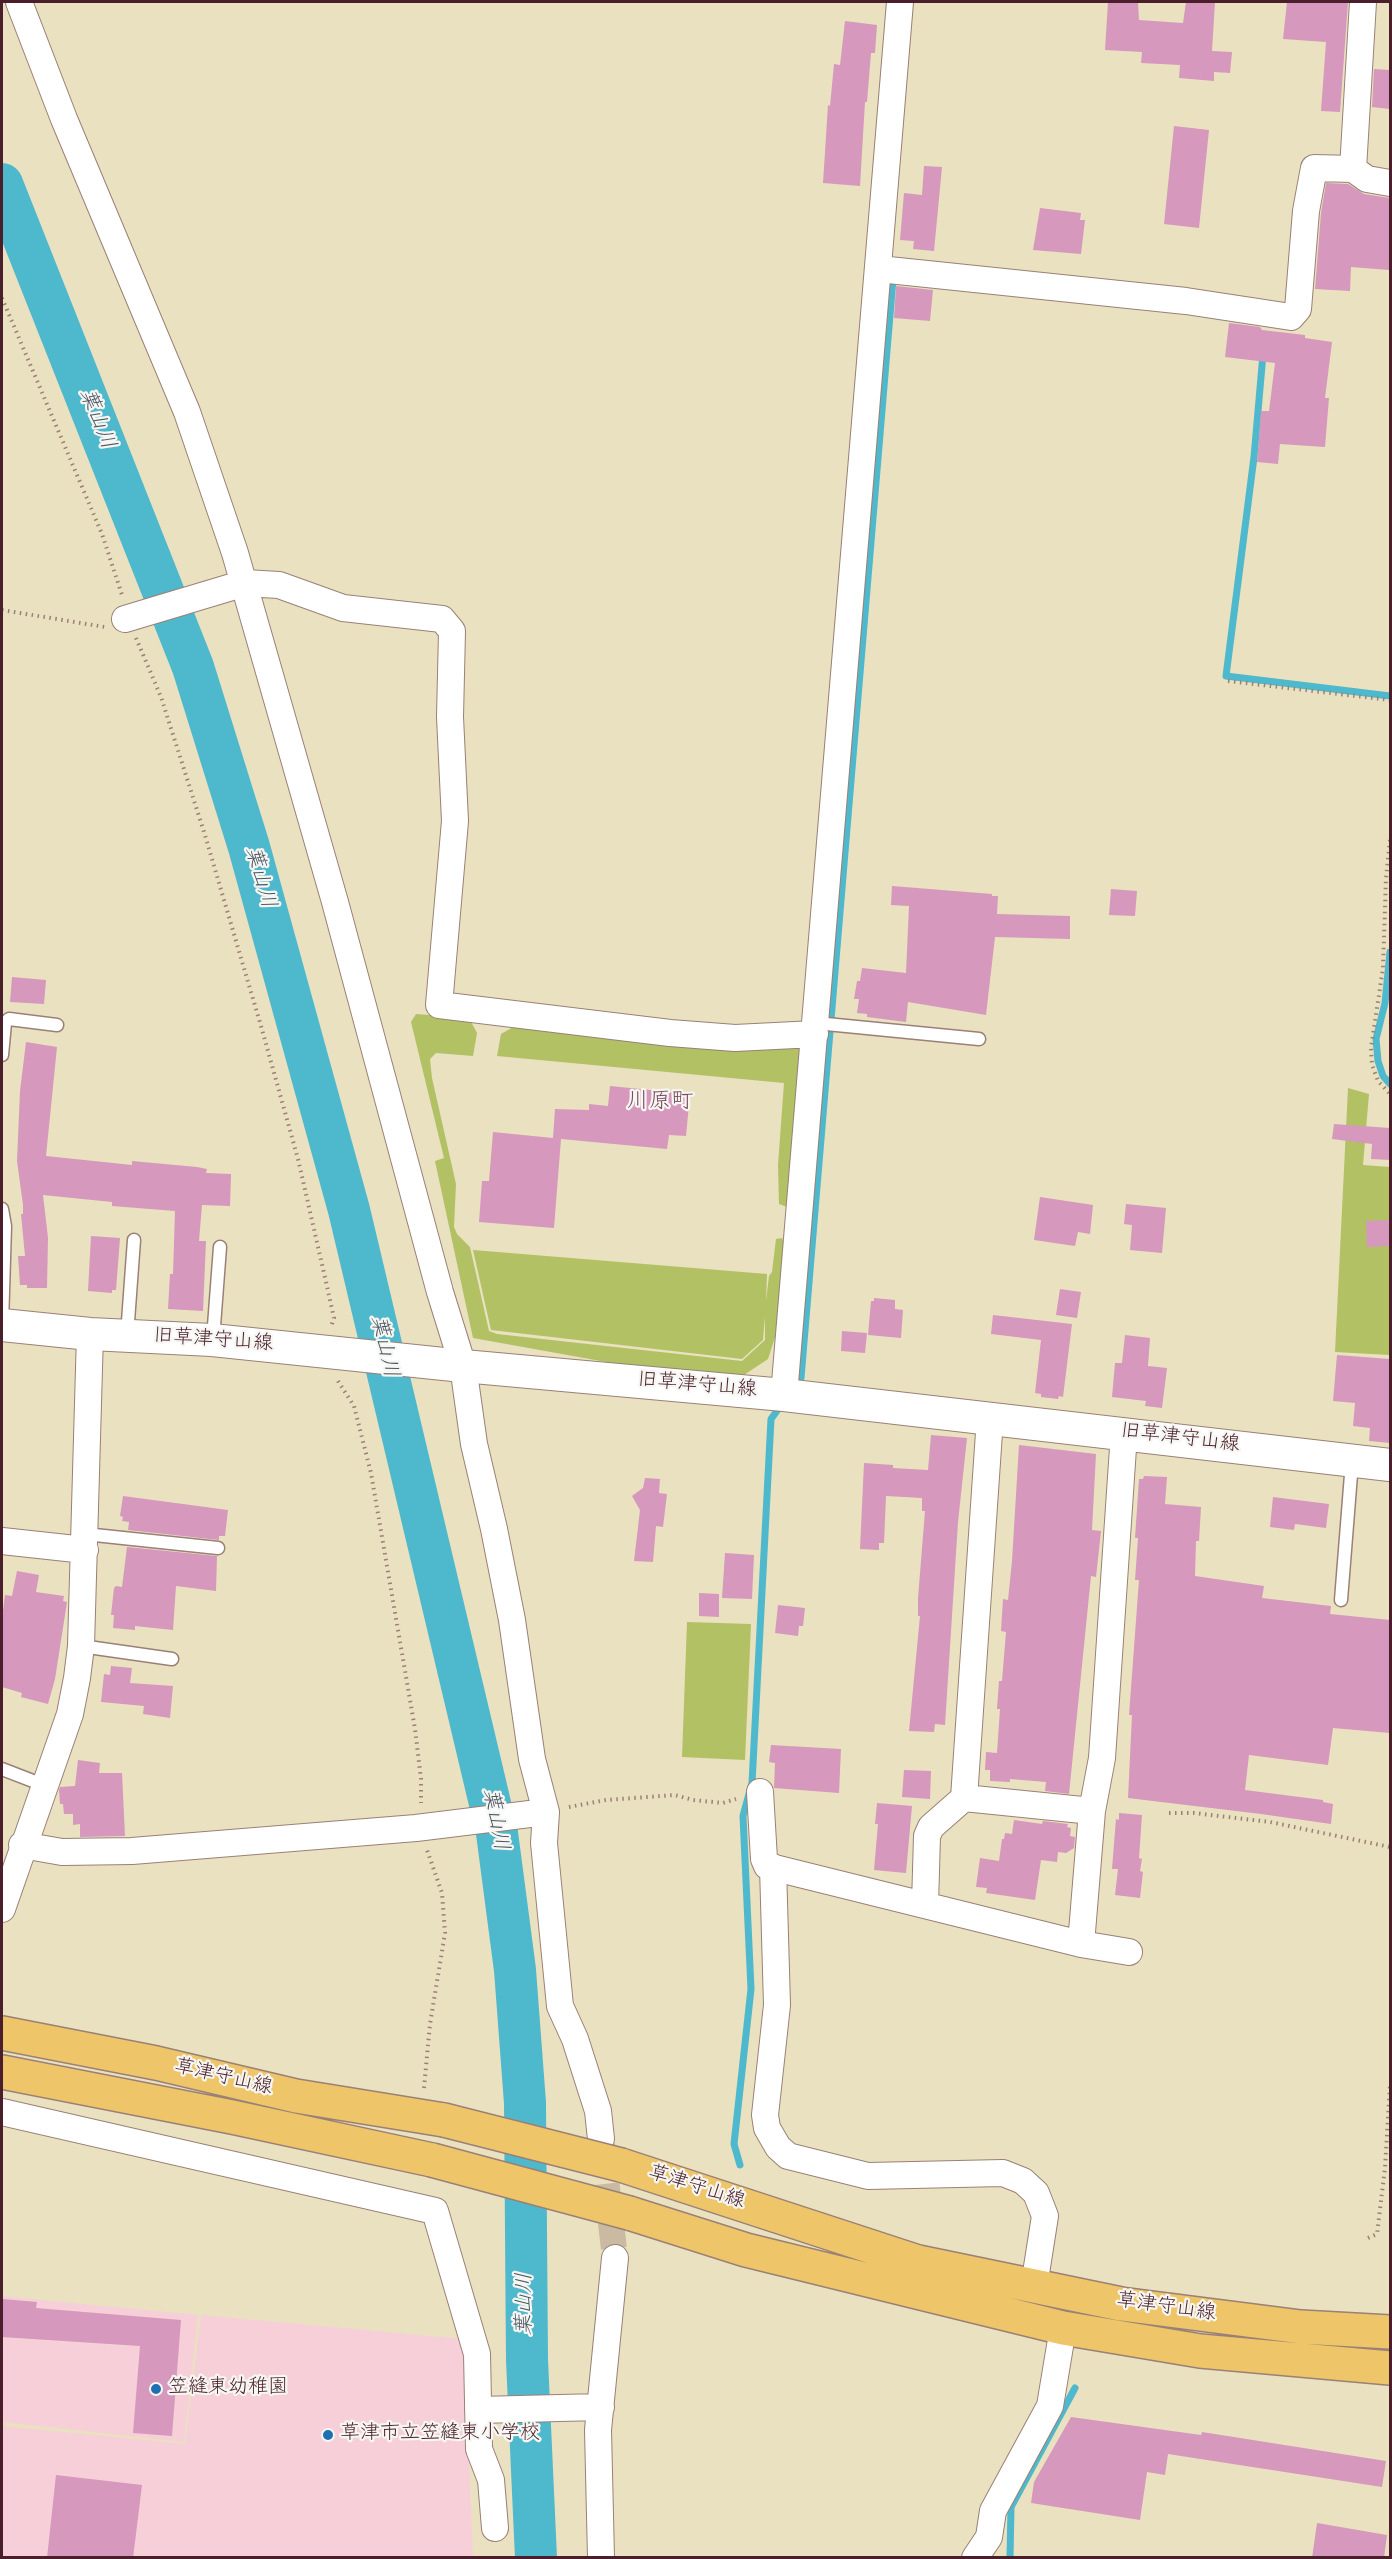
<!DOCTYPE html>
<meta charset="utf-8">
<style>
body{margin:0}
#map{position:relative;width:1392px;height:2559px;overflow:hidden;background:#eae1c0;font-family:Dekko,sans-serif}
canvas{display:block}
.frame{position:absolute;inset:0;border:3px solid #4a1f2b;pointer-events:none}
</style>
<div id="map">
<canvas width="1392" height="2559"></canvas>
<div class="frame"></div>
</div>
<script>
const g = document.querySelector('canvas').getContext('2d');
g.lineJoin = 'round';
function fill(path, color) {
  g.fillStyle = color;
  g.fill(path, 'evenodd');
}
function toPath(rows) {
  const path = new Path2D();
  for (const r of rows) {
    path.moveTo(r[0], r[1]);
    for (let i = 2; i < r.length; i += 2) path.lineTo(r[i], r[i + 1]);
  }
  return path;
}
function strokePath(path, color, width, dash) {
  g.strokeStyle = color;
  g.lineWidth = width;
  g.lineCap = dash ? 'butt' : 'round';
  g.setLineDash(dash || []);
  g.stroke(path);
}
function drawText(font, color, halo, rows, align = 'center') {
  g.font = font + ' Dekko,"Klee One",sans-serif';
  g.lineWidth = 4.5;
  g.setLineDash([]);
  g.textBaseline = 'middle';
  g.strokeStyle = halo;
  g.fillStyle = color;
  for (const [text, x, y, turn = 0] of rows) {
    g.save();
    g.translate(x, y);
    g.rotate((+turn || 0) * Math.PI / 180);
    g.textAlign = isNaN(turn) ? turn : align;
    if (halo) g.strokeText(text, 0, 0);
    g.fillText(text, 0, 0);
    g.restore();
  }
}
fill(toPath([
 [2,2296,198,2315,184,2442,2,2422],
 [201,2315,464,2339,473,2557,2,2557,2,2426,185,2444]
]), '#f6cfd8');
fill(toPath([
 [416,1014,469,1018,477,1033,473,1056,436,1053,430,1059,432,1078,456,1184,454,1227,457,1234,470,1247,489,1331,497,1334,742,1361,765,1340,765,1316,763,1340,742,1359,491,1330,473,1250,767,1274,766,1301,769,1276,772,1272,776,1239,782,1238,784,1244,777,1331,768,1359,744,1375,634,1367,473,1338,435,1161,444,1158,411,1022],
 [515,1026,801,1046,787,1207,779,1204,778,1165,784,1083,497,1056,501,1034],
 [1348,1088,1369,1094,1363,1165,1390,1167,1390,1355,1335,1352],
 [687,1622,751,1624,745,1760,682,1757]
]), '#b1c164');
strokePath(toPath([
 [1263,354,1254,457,1226,676,1390,696],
 [1390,952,1385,1003,1376,1039,1378,1061,1383,1076,1390,1084],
 [794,1387,801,1378,893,279,895,279],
 [740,2165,734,2144,751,1989,743,1816,752,1783,771,1419,782,1404],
 [1010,2558,1011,2507,1075,2388]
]), '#4eb8cc', 7);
strokePath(toPath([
 [2,184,193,667,249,847,349,1210,497,1833,515,1970,525,2103,527,2360,536,2558]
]), '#4eb8cc', 42);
fill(toPath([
 [1108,2,1138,2,1139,20,1183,23,1186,2,1215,2,1212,51,1232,52,1230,73,1214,72,1214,81,1179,78,1180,65,1141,63,1142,52,1105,50],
 [1287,2,1348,2,1340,112,1321,111,1326,42,1283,39],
 [845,21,877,25,875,53,871,53,867,102,865,102,860,186,823,183,828,105,830,106,834,64,840,65],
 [1374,69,1390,70,1390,109,1372,107],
 [1174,126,1209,130,1199,228,1164,224],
 [924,166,942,167,934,251,913,249,914,241,900,240,904,193,922,195],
 [1326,183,1348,184,1364,194,1390,198,1389,270,1351,267,1350,291,1315,289,1321,213],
 [1040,208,1081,213,1080,220,1085,220,1081,254,1033,250],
 [896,286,933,290,930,321,894,318],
 [1229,323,1260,327,1262,330,1305,335,1305,338,1332,342,1325,398,1329,398,1325,447,1280,444,1278,464,1257,462,1261,411,1269,411,1275,363,1225,357],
 [892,886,992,894,992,896,998,896,997,914,1070,916,1070,939,995,937,986,1015,908,1002,906,1022,867,1017,867,1014,857,1013,859,999,854,999,857,981,860,981,862,968,906,973,909,906,891,905],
 [1111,889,1137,891,1135,916,1109,915],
 [12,977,46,980,44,1004,10,1002],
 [26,1042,57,1047,46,1156,132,1165,132,1161,197,1167,207,1169,206,1173,231,1174,230,1206,202,1205,199,1241,206,1241,203,1311,168,1309,170,1274,173,1274,175,1211,112,1206,112,1202,43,1195,48,1238,47,1288,27,1288,27,1285,20,1285,18,1256,25,1256,21,1214,23,1214,23,1205,17,1161,20,1091],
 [610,1086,690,1094,686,1136,669,1135,667,1149,561,1139,554,1228,479,1222,482,1181,489,1181,493,1132,553,1138,555,1109,589,1110,589,1104,608,1106],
 [1334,1124,1390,1128,1390,1160,1371,1159,1372,1144,1332,1139],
 [1040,1197,1093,1205,1090,1234,1078,1232,1075,1246,1034,1240],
 [1126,1204,1166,1208,1162,1253,1130,1250,1132,1225,1124,1224],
 [1390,1220,1390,1246,1367,1247,1366,1221],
 [91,1236,120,1238,116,1290,112,1290,112,1293,88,1291],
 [1060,1289,1081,1292,1077,1318,1056,1315],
 [874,1298,895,1300,895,1309,903,1310,901,1338,868,1335,871,1301,874,1301],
 [993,1315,1072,1324,1063,1397,1059,1396,1058,1399,1041,1397,1041,1394,1035,1393,1041,1340,991,1334],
 [842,1331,867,1333,865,1353,841,1351],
 [1125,1335,1150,1338,1148,1366,1167,1368,1162,1408,1145,1406,1146,1401,1112,1397,1115,1363,1122,1363],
 [1337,1355,1390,1359,1390,1443,1369,1441,1370,1428,1353,1426,1355,1403,1333,1401],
 [931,1435,967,1438,958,1522,945,1725,935,1724,934,1732,909,1731,920,1616,918,1616,918,1598,925,1511,922,1511,922,1498,886,1496,884,1543,879,1543,879,1550,860,1549,864,1463,893,1465,893,1468,928,1470],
 [1019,1445,1096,1454,1092,1530,1101,1531,1096,1577,1091,1576,1069,1794,1045,1791,1046,1782,1010,1779,1010,1782,990,1781,990,1770,985,1770,986,1752,997,1753,1000,1709,997,1709,999,1681,1002,1681,1006,1632,1001,1631,1003,1599,1008,1600,1012,1561],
 [1144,1476,1167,1477,1165,1504,1201,1507,1199,1541,1196,1541,1195,1576,1264,1586,1262,1598,1331,1606,1330,1614,1390,1620,1390,1733,1333,1728,1328,1765,1249,1755,1245,1790,1323,1800,1323,1802,1333,1804,1331,1824,1261,1814,1128,1798,1132,1715,1129,1715,1139,1580,1135,1580,1138,1538,1135,1538,1139,1479,1143,1479],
 [645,1478,660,1479,659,1493,667,1494,663,1527,656,1526,653,1562,634,1561,640,1510,632,1496,643,1488],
 [123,1496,228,1510,225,1536,219,1536,219,1540,128,1530,129,1522,122,1521,123,1517,120,1516],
 [1273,1497,1329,1504,1326,1528,1295,1524,1294,1530,1270,1527],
 [127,1547,217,1556,216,1591,176,1586,173,1630,135,1626,135,1630,113,1628,114,1615,111,1615,114,1588,116,1586,122,1587],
 [725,1553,754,1555,752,1599,722,1598],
 [17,1571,39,1575,36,1592,64,1596,63,1601,67,1602,55,1679,48,1704,21,1697,22,1693,2,1687,2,1618,5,1595,12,1596],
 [699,1593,719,1594,719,1617,699,1616],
 [778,1605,805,1608,803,1626,799,1626,798,1636,775,1633],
 [111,1666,132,1668,130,1683,173,1686,170,1718,143,1714,144,1706,101,1702,104,1674,110,1675],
 [771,1745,841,1749,839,1793,774,1788,775,1763,769,1762],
 [78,1760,100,1763,99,1773,122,1773,125,1836,80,1837,80,1824,73,1825,73,1814,64,1814,63,1804,60,1804,59,1790,60,1787,75,1786],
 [904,1770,931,1771,930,1799,902,1797],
 [877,1803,912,1806,906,1873,874,1870,878,1824,875,1824],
 [1119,1813,1142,1815,1139,1858,1142,1859,1140,1871,1143,1872,1140,1898,1115,1895,1118,1869,1112,1869,1116,1819,1119,1820],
 [1014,1820,1042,1824,1043,1821,1068,1824,1067,1827,1071,1828,1070,1836,1075,1837,1074,1848,1066,1853,1058,1852,1057,1862,1041,1860,1035,1900,986,1893,987,1888,976,1887,980,1858,999,1861,1002,1839,1004,1839,1005,1833,1012,1834],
 [2,2299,37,2302,36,2308,181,2320,172,2436,133,2433,140,2346,2,2337],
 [1071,2417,1201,2435,1202,2432,1386,2461,1382,2487,1168,2454,1165,2475,1147,2472,1140,2520,1031,2503,1034,2482],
 [56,2475,142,2485,133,2558,47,2558],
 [1317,2523,1387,2535,1384,2558,1312,2558]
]), '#d698bc');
strokePath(toPath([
 [602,2145,615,2258]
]), '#cabaa2', 26, [26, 13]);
const service = toPath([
 [816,1023,979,1039],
 [2,1055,5,1023,9,1019,57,1025],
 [2,1209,5,1226,2,1324],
 [127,1335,134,1240],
 [213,1339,220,1247],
 [85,1534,218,1548],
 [1341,1600,1352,1462],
 [81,1646,172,1659],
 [2,1769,46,1786]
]);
const minor = toPath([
 [19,2,64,119,187,412,235,553,335,902,440,1292,463,1366,474,1444,494,1529,512,1620,532,1759,546,1812,544,1843,560,2006,575,2039,598,2111,601,2139],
 [1353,169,1363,2],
 [879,269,1186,301,1291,317,1298,309,1306,211,1314,168,1353,169,1367,179,1390,183],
 [125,619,245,583,279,585,343,608,442,619,452,631,450,717,455,821,439,1005,670,1033,735,1038,815,1034],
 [784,1395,900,2],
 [2,1541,85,1550],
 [760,1792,764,1859,767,1866,1081,1944,1129,1952],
 [964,1798,1092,1811],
 [22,1845,62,1852,132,1851,416,1828,546,1812],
 [773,1867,777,2005,765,2115,767,2128,778,2147,788,2156,868,2176,1003,2173,1023,2181,1036,2193,1045,2216,1034,2286],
 [925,1905,927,1836,931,1827,964,1798,990,1418],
 [2,1909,70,1714,77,1678,81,1646,90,1334],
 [1081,1944,1092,1811,1102,1758,1124,1433],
 [2,2112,435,2211,477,2354,479,2449,491,2480,495,2528],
 [478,2410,601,2407],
 [601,2558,598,2430,615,2258],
 [975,2558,989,2537,993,2511,1050,2406,1063,2328]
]);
const tertiary = toPath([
 [2,1325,90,1334,212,1340,463,1366,784,1395,1390,1465]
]);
const primary = toPath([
 [2,2033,156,2063,296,2096,444,2120],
 [2,2072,232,2117,432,2160],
 [621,2165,918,2262,1121,2304,1301,2327,1390,2332],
 [629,2213,746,2250,1063,2328,1200,2351,1390,2368]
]);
strokePath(service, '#9a8076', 15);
strokePath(minor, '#9a8076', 28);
strokePath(tertiary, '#9a8076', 34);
strokePath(primary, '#9a8076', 36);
strokePath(toPath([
 [2,298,102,534,122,595],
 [2,610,105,627],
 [136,638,161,697,204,832,261,1026,298,1159,326,1282,334,1318,331,1327],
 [1228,681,1390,700],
 [1390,840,1386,878,1383,968,1371,1048,1372,1065,1378,1081,1390,1094],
 [338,1381,354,1406,371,1473,415,1729,421,1779,421,1803],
 [569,1807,606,1800,675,1795,693,1800,723,1803,736,1799],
 [1169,1813,1194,1813,1270,1822,1390,1847],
 [424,2088,430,2024,445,1933,442,1893,427,1850],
 [1368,2238,1377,2234,1385,2168,1390,2085]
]), '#9a8076', 4, [1.5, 4.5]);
strokePath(service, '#fff', 12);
strokePath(minor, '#fff', 26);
strokePath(tertiary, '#fff', 32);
strokePath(primary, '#eec569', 33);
const primaryBridge = toPath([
 [444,2120,621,2165],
 [432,2160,629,2213]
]);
strokePath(primaryBridge, '#9a8076', 36, []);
strokePath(primaryBridge, '#eec569', 33);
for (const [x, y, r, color] of [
 [156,2389,6,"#1f6fb2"],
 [328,2435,6,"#1f6fb2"]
]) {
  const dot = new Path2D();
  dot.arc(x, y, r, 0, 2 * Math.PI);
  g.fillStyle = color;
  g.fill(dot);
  strokePath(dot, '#f6f6f2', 2);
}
drawText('20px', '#4a1f2b', '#f6f6f2', [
 ["旧草津守山線",213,1342,4],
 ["旧草津守山線",697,1387,5],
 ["旧草津守山線",1180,1440,7],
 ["草津守山線",223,2079,13],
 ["草津守山線",696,2189,18],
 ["草津守山線",1166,2309,8]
]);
drawText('20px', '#4a1f2b', '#f6f6f2', [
 ["笠縫東幼稚園",168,2389],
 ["草津市立笠縫東小学校",340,2435]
], 'left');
drawText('italic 21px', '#4b5563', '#f6f6f2', [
 ["葉山川",95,420,68],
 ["葉山川",258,878,74],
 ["葉山川",382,1347,77],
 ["葉山川",493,1820,79],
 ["葉山川",527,2304,-90]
]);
drawText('22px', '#7b495e', '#f6f6f2', [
 ["川原町",660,1104]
]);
</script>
